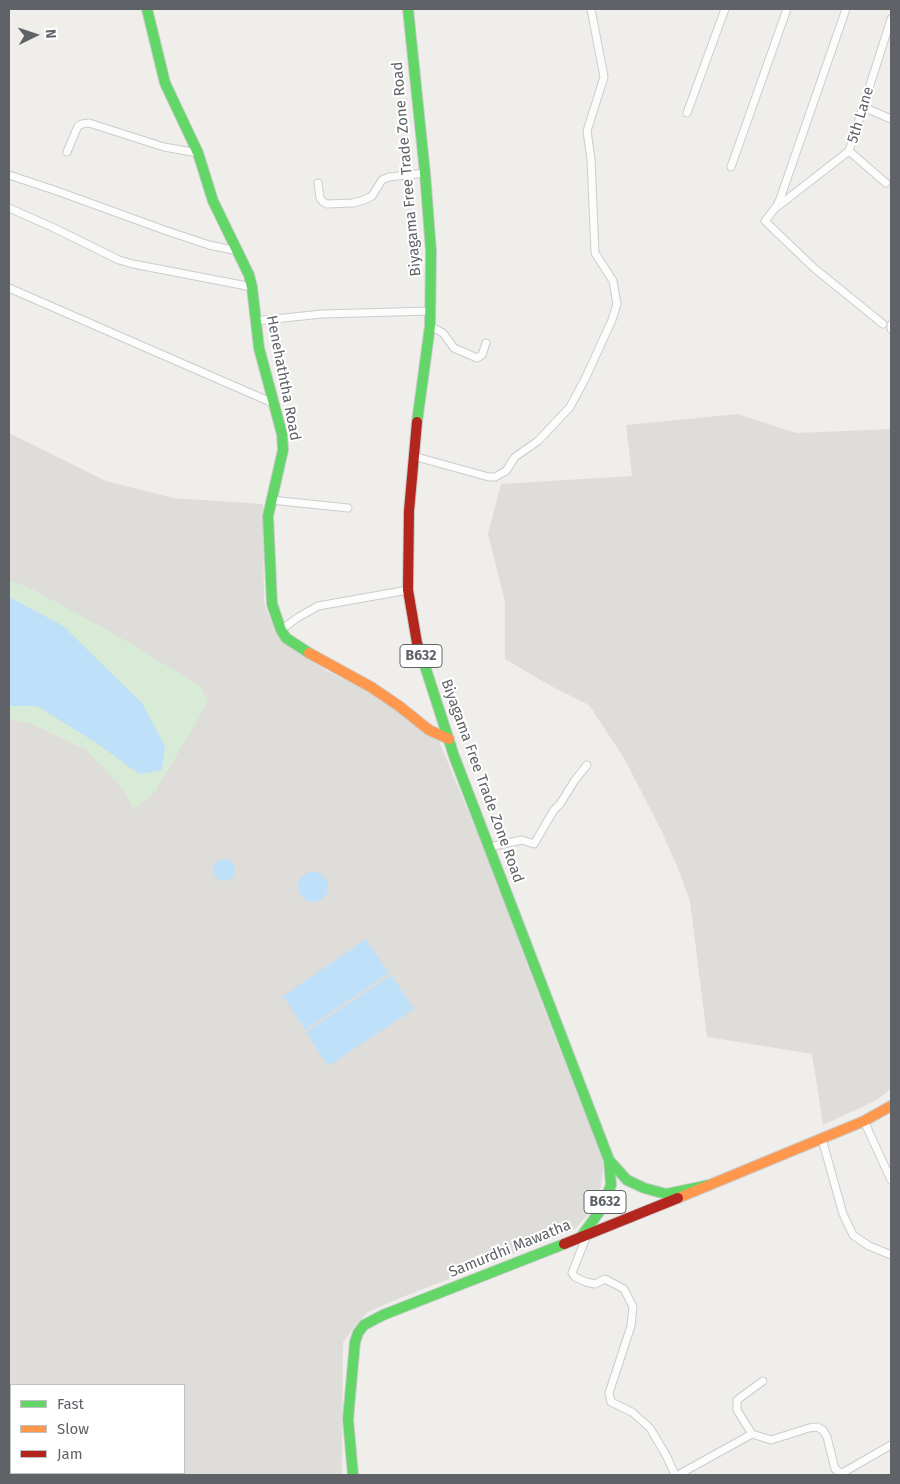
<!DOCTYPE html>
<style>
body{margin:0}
#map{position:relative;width:900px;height:1484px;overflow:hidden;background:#efeeea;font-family:"Fira Sans",sans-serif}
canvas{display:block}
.frame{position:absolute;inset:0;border:10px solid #5f6368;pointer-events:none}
.legend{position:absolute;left:10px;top:1384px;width:175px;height:90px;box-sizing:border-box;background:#fff;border:1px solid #bfc1c3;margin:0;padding:6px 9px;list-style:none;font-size:15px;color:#5f6368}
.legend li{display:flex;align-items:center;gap:10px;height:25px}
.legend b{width:25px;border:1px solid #bfc1c3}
.north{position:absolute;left:10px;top:10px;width:50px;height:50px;-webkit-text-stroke:4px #fff;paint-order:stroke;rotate:86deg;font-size:14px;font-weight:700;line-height:20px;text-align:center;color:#5f6368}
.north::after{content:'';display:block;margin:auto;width:18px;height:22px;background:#5f6368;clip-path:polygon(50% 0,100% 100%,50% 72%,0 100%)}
</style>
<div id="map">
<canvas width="900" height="1484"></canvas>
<div class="frame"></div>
<ul class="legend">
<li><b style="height:6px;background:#63d668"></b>Fast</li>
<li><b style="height:6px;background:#ff974d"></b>Slow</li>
<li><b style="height:6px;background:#b3261e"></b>Jam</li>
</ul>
<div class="north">N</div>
</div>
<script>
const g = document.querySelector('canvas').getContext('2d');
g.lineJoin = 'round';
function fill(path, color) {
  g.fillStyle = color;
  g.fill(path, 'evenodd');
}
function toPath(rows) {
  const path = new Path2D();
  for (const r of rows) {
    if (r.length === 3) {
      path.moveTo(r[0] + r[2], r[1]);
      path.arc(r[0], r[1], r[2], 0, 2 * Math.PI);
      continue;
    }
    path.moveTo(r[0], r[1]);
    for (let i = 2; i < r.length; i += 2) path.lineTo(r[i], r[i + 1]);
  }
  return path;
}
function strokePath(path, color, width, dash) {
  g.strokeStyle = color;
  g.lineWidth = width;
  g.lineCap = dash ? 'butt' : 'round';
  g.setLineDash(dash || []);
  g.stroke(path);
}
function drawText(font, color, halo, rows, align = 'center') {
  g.font = font + ' "Fira Sans",sans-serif';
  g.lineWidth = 4;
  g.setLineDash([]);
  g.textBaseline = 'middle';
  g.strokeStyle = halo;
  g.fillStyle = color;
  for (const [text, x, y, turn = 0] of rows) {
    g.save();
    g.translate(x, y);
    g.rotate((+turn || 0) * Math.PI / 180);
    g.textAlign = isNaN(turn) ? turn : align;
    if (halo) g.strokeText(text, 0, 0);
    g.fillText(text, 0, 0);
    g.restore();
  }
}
fill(toPath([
 [738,414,796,433,891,429,891,1089,877,1100,823,1125,812,1054,707,1037,690,901,677,866,662,832,624,758,589,705,549,685,505,659,505,602,488,534,501,484,632,476,626,425],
 [9,433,106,481,173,498,263,504,264,602,276,633,284,643,327,671,378,696,439,741,485,852,547,1017,604,1162,601,1187,593,1209,574,1230,395,1300,368,1312,351,1331,343,1343,342,1475,9,1475],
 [11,1385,184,1385,184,1473,11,1473]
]), '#dfddda');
fill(toPath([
 [9,580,28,587,111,632,200,686,208,702,155,792,134,810,124,790,86,750,30,723,9,719,9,706,37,706,98,744,139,774,63,626,9,597]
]), '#d8ebd6');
fill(toPath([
 [9,597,63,626,142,703,165,746,162,770,139,774,98,744,37,706,9,706],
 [224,870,11],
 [313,887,15],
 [366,939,389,973,305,1030,283,996],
 [391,975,414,1009,328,1066,306,1032]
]), '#bfe0f9');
const street = toPath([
 [846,9,780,199,776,207,765,221,814,268,883,324],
 [863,107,891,119],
 [687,113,725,9],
 [849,151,886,183],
 [67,152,78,126,82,124,89,123,164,147,198,153],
 [731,167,787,9],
 [9,175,57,191,167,231,209,245,238,251],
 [318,183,320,198,323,202,327,204,353,203,364,200,372,196,382,180,389,177,425,173],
 [777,207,849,151,891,19],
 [9,208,52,227,119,260,133,264,252,287],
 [9,288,273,403],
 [255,321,322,314,430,311],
 [430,326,443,333,454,348,477,358,482,355,486,343],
 [891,329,891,325],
 [413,456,489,477,495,477,506,471,515,457,538,441,570,407,585,379,612,320,617,304,613,281,595,253,591,159,587,131,604,77,591,9],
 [271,500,348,508],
 [281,630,297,618,318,606,408,590],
 [489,847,522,840,534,844,554,810,560,804,575,780,587,765],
 [864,1121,891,1180],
 [822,1139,843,1214,853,1235,869,1246,891,1255],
 [587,1235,572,1273,575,1277,586,1282,595,1284,605,1279,624,1289,633,1307,631,1326,609,1393,611,1402,632,1412,650,1428,667,1457,675,1475],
 [752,1434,737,1410,737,1400,763,1381],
 [678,1475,752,1434,771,1440,809,1428,817,1427,823,1430,827,1437,835,1469,841,1473,844,1472,891,1445]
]);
const fast = toPath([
 [147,9,165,83,198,153,213,201,249,275,252,287,259,348,282,434,283,450,268,516,272,604,281,630,286,638,309,653],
 [408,9,425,173,431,251,430,326,417,422],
 [423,660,454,756,609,1160,627,1180,644,1188,666,1194,709,1185],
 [581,1237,602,1208,611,1185,609,1160],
 [353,1475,348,1419,355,1342,358,1333,364,1325,383,1315,564,1244]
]);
const slow = toPath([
 [309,653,371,687,399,706,429,730,449,739],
 [678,1198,864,1121,891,1106]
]);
const jam = toPath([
 [417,422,409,511,408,590,417,643,423,660],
 [564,1244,678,1198]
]);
strokePath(street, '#cbcccc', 9);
strokePath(fast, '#cacacb', 12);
strokePath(slow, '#cacacb', 12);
strokePath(jam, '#cacacb', 12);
strokePath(street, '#fdfcfc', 7);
strokePath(fast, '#63d668', 10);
strokePath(slow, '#ff974d', 10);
strokePath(jam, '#b3261e', 10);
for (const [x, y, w] of [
 [421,656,42],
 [605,1202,42]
]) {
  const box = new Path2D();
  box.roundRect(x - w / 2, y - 11.5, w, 23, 4);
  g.fillStyle = '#fff';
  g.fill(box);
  strokePath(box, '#5f6368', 1);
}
drawText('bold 14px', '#5f6368', null, [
 ["B632",421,656],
 ["B632",605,1202]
]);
drawText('15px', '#5f6368', '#fff', [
 ["5th Lane",861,115,-73],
 ["Biyagama Free Trade Zone Road",407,169,-95],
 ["Henehaththa Road",283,378,79],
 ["Biyagama Free Trade Zone Road",482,781,70],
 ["Samurdhi Mawatha",510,1249,-22]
]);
</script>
